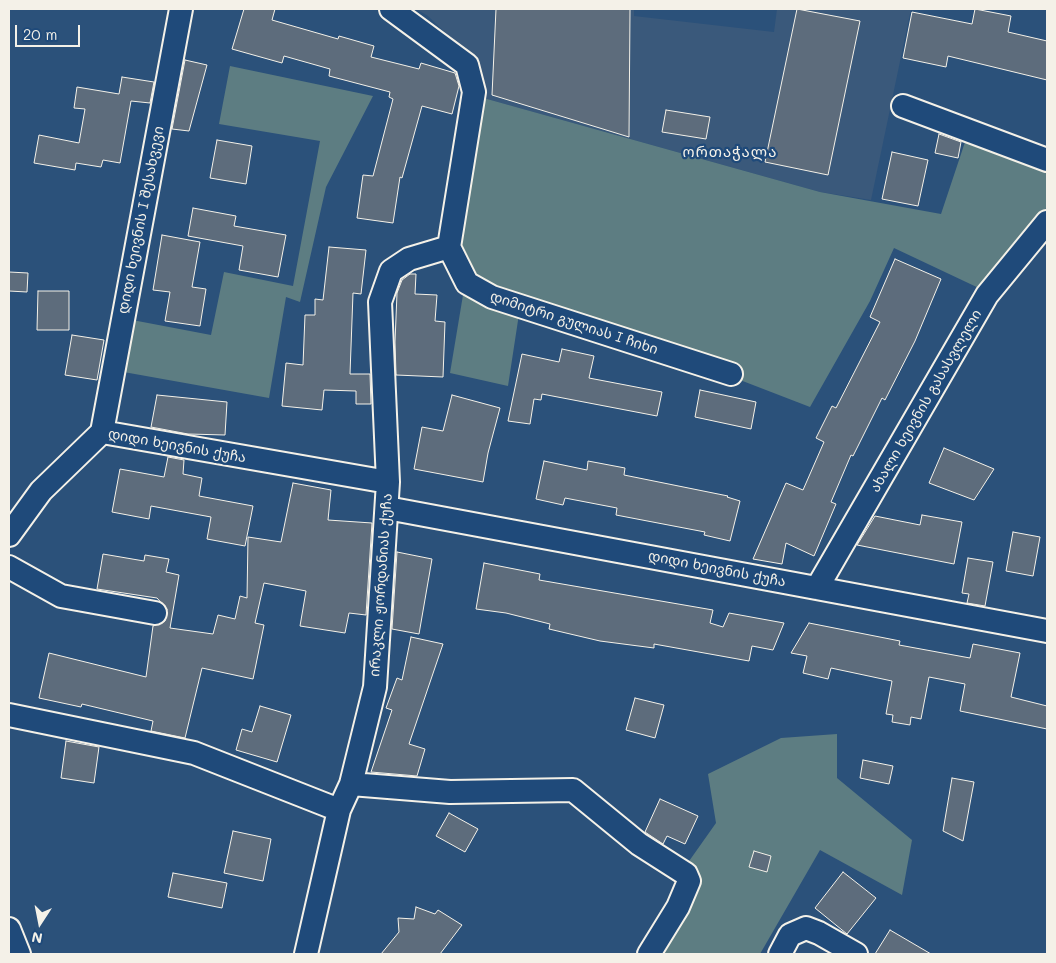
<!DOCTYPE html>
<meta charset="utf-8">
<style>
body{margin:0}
#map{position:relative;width:1056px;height:963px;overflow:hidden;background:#2b517a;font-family:Mali,sans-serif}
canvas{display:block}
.frame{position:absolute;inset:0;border:10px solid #f4f1e8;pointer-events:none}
.north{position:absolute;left:15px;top:898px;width:50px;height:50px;-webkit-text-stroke:4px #1f4a7a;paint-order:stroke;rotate:191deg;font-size:14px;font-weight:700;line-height:20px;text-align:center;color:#f4f1e8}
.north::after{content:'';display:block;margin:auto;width:18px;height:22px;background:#f4f1e8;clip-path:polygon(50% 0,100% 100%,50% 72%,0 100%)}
.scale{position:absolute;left:15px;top:25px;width:65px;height:22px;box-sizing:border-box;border:2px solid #f4f1e8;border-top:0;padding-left:6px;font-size:15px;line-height:18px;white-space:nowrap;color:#f4f1e8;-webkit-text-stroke:4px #1f4a7a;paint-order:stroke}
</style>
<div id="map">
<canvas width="1056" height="963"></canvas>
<div class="frame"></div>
<div class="north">N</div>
<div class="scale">20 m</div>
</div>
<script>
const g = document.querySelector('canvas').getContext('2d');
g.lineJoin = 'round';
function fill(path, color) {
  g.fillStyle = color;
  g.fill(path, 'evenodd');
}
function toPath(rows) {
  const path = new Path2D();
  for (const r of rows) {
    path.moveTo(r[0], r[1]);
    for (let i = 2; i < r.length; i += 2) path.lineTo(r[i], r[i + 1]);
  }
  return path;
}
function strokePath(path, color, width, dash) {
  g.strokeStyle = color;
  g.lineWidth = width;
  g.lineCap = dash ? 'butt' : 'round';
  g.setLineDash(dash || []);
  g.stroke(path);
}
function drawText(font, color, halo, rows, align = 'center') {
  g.font = font + ' Mali,"Noto Sans Georgian",sans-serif';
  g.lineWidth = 4.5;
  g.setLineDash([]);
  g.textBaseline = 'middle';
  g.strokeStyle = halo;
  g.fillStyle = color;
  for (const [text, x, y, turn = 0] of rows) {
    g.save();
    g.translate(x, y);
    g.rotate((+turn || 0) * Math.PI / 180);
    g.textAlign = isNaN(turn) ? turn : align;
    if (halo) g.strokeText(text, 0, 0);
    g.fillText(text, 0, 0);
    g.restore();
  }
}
fill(toPath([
 [416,9,634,9,634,16,774,32,777,9,911,9,871,200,820,192,480,97,473,60,428,16]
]), '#3a597b');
fill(toPath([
 [230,66,373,96,326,187,300,302,286,297,269,398,118,371,127,319,211,335,224,272,293,286,320,141,219,124],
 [480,97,820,192,941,214,967,136,1047,168,1047,207,983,290,894,248,870,301,810,407,473,277,457,245],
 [464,289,519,314,508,386,450,373],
 [837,734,837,778,912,840,902,895,820,850,760,954,663,954,701,884,687,864,716,823,708,774,781,738]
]), '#5d7d82');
const building = toPath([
 [244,9,275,9,272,20,338,39,339,36,374,46,371,57,419,69,421,63,455,73,459,86,452,114,422,106,402,178,400,177,393,223,357,218,363,175,373,176,393,99,389,97,390,92,329,76,330,69,284,56,282,63,232,49,244,9],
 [496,9,630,9,629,137,492,95,496,9],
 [797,9,860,21,828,175,765,162,797,9],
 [975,9,1011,16,1008,32,1047,41,1047,80,948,56,946,67,903,58,912,12,972,24,975,9],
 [185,60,207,65,189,131,172,129,185,60],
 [122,77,154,82,150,103,131,101,120,163,103,160,101,167,76,163,75,170,34,163,39,135,79,143,85,109,74,108,77,87,119,94,122,77],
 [666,110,710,117,706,139,662,132,666,110],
 [939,134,961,142,958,158,935,153,939,134],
 [217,140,252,146,246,184,210,178,217,140],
 [892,152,928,160,918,206,882,199,892,152],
 [193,208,236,216,234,226,286,235,278,277,239,270,243,246,188,236,193,208],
 [162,235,200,242,192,287,206,289,200,326,165,321,170,292,153,290,162,235],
 [329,247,366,250,361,294,353,293,350,374,370,374,371,404,356,404,356,391,324,390,322,410,282,406,286,363,303,365,305,315,315,315,315,299,323,300,329,247],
 [895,259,941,279,915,341,885,400,882,398,853,456,851,455,831,502,836,504,814,556,786,543,782,564,753,559,786,483,803,490,824,442,816,438,832,406,836,408,880,322,870,317,895,259],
 [9,272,28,273,27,292,9,291,9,272],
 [410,274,416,274,415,294,437,295,435,321,445,322,443,377,396,375,395,342,397,293,402,280,410,274],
 [38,291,69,291,69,330,37,330,38,291],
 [72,335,104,340,97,380,65,375,72,335],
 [562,349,594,356,589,378,662,392,657,416,542,394,541,400,534,399,530,424,508,421,522,354,559,362,562,349],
 [700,390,756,402,751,429,695,417,700,390],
 [157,395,227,402,225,435,188,434,151,427,157,395],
 [452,395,500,408,488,453,483,482,414,469,422,427,443,431,452,395],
 [944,448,994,469,974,500,929,483,944,448],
 [168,457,184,460,183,474,202,478,199,496,253,506,245,546,207,539,211,517,151,506,149,519,112,512,120,469,164,477,168,457],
 [544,461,587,470,588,461,625,468,624,475,728,496,727,497,740,501,730,541,704,535,705,532,616,515,617,508,565,498,563,505,536,499,544,461],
 [293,483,331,490,328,520,372,523,366,615,349,613,345,633,300,626,306,591,264,583,255,623,264,625,253,679,202,668,185,738,151,731,153,721,82,704,81,707,39,698,49,653,146,677,153,626,165,621,167,609,157,598,97,589,103,554,144,561,145,555,169,559,166,572,179,575,170,628,213,634,218,615,235,619,240,596,247,598,248,537,281,542,293,483],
 [922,515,962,522,954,564,857,545,875,516,920,525,922,515],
 [1013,532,1040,537,1033,576,1006,571,1013,532],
 [397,552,432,559,419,634,392,629,397,552],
 [968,558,993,562,985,606,967,603,969,594,962,593,968,558],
 [484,563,540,574,539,580,713,610,710,623,723,627,729,613,784,623,773,650,752,646,749,661,654,644,654,648,600,641,549,629,550,624,506,613,476,609,484,563],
 [809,623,900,641,899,645,970,658,973,644,1020,653,1011,697,1047,706,1047,729,960,711,965,684,929,677,921,719,911,717,910,725,892,722,893,715,886,714,892,681,831,668,828,679,803,673,807,656,791,653,809,623],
 [411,637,443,644,409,744,425,749,417,776,371,772,392,710,386,708,397,678,402,680,411,637],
 [635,698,664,705,655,738,626,730,635,698],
 [260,706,291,715,277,762,236,750,242,729,252,732,260,706],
 [66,741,99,747,94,783,61,778,66,741],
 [863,760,893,766,889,784,860,778,863,760],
 [952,778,974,782,963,841,943,831,952,778],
 [660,799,698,816,685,844,667,836,663,844,645,832,660,799],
 [449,813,478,829,465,852,436,836,449,813],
 [233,831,271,839,263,881,224,873,233,831],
 [754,851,771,856,767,872,749,867,754,851],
 [843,872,876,898,847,934,815,908,843,872],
 [173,873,227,883,222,908,168,897,173,873],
 [416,907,435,914,438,910,462,925,440,954,381,954,399,932,398,918,414,919,416,907],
 [890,930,931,954,875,954,890,930]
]);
fill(building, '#5d6c7c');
strokePath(building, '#f4f1e8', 1);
const minor = toPath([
 [391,9,467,65,474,92,449,247,467,283,492,297,731,374],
 [903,106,1047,160],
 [102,432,181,9],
 [102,432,388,482],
 [387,508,1047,631],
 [9,535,41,491,102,432],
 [9,567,61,596,155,613],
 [817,588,987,295,1047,222],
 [9,715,194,753,339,810],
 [351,784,450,792,573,790,639,844,686,874,689,881,678,907,649,954],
 [9,929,19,954],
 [306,954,339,810,351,784,375,687,388,482,380,302,391,271,409,259,449,247],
 [780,954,790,935,806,928,819,933,856,954]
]);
strokePath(minor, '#f4f1e8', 26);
strokePath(minor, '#1f4a7a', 22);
drawText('14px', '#f4f1e8', '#1f4a7a', [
 ["დიდი ხეივნის I შესახვევი",141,220,-79],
 ["დიმიტრი გულიას I ჩიხი",574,323,18],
 ["ახალი ხეივნის გასასვლელი",926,401,-60],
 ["დიდი ხეივნის ქუჩა",177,446,10],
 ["დიდი ხეივნის ქუჩა",717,569,11],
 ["ირაკლი ჟორდანიას ქუჩა",381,585,-86]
]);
g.letterSpacing = '1px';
drawText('15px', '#f4f1e8', '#1f4a7a', [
 ["ორთაჭალა",730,152]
]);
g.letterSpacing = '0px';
</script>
